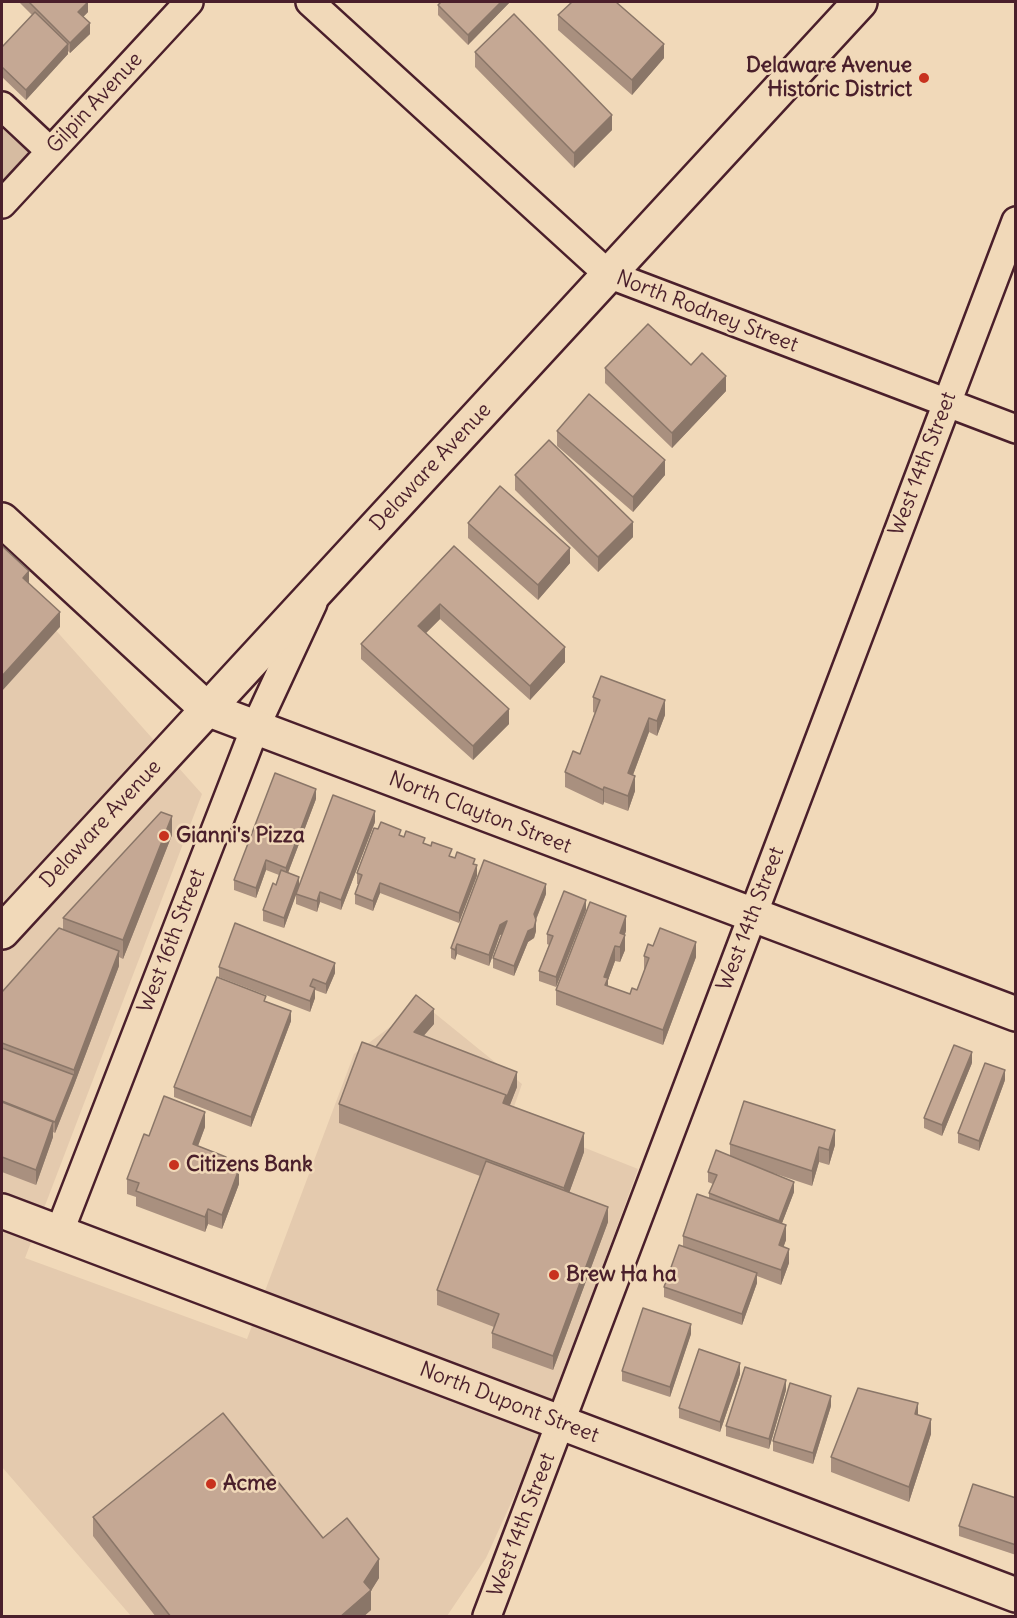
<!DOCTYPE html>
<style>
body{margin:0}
#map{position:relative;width:1017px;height:1618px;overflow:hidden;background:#f1d9b9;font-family:Delius,sans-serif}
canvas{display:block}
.frame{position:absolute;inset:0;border:3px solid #4a1f2b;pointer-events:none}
</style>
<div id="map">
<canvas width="1017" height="1618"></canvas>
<div class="frame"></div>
</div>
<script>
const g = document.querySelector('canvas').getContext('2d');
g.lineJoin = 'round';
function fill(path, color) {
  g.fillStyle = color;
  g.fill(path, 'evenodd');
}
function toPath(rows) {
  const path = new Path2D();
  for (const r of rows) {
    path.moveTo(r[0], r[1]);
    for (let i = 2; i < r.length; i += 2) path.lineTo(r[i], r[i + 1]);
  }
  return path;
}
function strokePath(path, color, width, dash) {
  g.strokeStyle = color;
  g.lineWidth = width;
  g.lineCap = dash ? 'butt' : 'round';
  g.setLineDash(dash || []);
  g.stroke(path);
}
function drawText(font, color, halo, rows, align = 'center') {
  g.font = font + ' Delius,sans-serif';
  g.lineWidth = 5;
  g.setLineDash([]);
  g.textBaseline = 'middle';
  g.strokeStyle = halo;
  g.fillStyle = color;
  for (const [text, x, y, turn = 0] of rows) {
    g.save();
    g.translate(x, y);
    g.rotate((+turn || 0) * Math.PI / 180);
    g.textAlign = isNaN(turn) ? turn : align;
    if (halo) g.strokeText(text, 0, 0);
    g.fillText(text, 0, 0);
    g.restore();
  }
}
fill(toPath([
 [2,570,202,794,25,1258,247,1339,354,1054,422,1003,522,1084,510,1118,638,1169,537,1446,486,1558,447,1616,131,1616,2,1467]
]), '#e4caae');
fill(toPath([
 [2,106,50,151,2,204]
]), '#d6bba1');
const minor = toPath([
 [310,2,608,274,1016,429],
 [2,106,50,151],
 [2,204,189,2],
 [59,1233,255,728,313,603],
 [487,1616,1016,221]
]);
const tertiary = toPath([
 [2,520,207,709,1016,1014],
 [2,932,860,2],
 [2,1211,1016,1595]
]);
strokePath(minor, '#4a1f2b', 32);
strokePath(tertiary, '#4a1f2b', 38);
strokePath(minor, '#f1d9b9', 27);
strokePath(tertiary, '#f1d9b9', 33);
fill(toPath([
 [19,2,88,2,88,12,83,17,90,34,70,53,68,51,68,54,26,100,2,77,2,47,32,15],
 [510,2,468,45,438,15,438,5],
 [558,15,664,58,632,95,558,30],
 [475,52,612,130,574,168,475,67],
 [605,368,726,391,672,448,605,383],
 [557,431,665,475,633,512,557,446],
 [515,475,633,537,598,572,515,490],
 [468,523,570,563,538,600,468,538],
 [454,546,565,662,530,700,440,619,426,633,509,724,473,760,361,659,361,644],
 [593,697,665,715,657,736,649,732,633,775,635,791,628,811,604,802,603,805,565,787,565,772,580,754,595,713,593,712],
 [316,799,288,873,299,887,375,822,341,910,320,902,317,912,296,904,296,894,284,928,263,921,263,910,276,885,279,875,266,870,256,898,234,890,234,880],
 [172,835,123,959,119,957,119,966,74,1085,55,1133,53,1132,53,1137,36,1185,2,1172,2,992,63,929,63,918],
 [401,836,425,844,455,858,475,859,459,923,380,893,373,911,355,904,355,894,359,884,357,884,357,873],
 [546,894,536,920,536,931,534,938,528,942,514,976,493,968,493,958,502,934,500,935,489,966,457,954,455,960,451,958,451,948],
 [586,910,556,987,539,981,539,971,549,945,547,944,547,934],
 [626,931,625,934,625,950,620,962,615,961,608,980,608,986,630,994,637,990,644,971,644,956,653,946,696,957,663,1045,556,1005,556,990],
 [219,967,335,973,326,994,315,990,315,998,310,1012,219,977],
 [266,1001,291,1021,251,1127,174,1097,174,1087],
 [434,1024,423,1036,517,1087,510,1105,584,1152,569,1193,608,1222,553,1370,492,1348,492,1333,494,1327,437,1305,437,1290,480,1176,339,1123,339,1104,376,1047],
 [972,1063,942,1136,924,1128,924,1118],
 [1005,1080,979,1151,958,1143,958,1133],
 [205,1127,198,1146,226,1164,239,1184,222,1229,208,1224,205,1232,136,1206,136,1197,127,1194,127,1179,149,1136],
 [730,1144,835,1145,829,1165,819,1162,812,1186,773,1173,794,1192,782,1223,786,1240,783,1247,789,1263,781,1285,757,1276,757,1283,742,1325,664,1297,664,1287,683,1246,683,1236,709,1198,709,1193,713,1184,708,1182,708,1172,730,1156],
 [691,1334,670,1397,622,1381,622,1371],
 [740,1374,720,1432,679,1418,679,1408],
 [786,1390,769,1449,726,1436,726,1426],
 [831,1406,813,1464,773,1451,773,1441],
 [918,1415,931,1434,909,1502,831,1472,831,1457],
 [1016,1498,1016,1555,959,1536,959,1526],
 [93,1517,323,1538,379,1578,371,1590,371,1610,363,1617,156,1617,93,1536]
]), '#a9907f');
fill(toPath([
 [88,2,88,12,78,22,78,12],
 [501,2,510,2,468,45,468,35],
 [90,23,90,34,70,53,70,43],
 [68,44,68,54,26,100,26,90],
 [664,44,664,58,632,95,632,80],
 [612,115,612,130,574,168,574,153],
 [726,376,726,391,672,448,672,433],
 [665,460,665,475,633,512,633,497],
 [633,522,633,537,598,572,598,557],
 [570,548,570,563,538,600,538,585],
 [29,571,29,586,23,578],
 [440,604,440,619,418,641,418,626],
 [60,612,60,627,2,691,2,676],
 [565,647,565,662,530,700,530,686],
 [665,700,665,715,657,736,657,721],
 [509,709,509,724,473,760,473,746],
 [649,718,649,732,628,788,628,773],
 [635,776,635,791,628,811,628,796],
 [604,787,604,802,603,805,603,790],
 [316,789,316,799,286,878,286,868],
 [375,811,375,822,341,910,341,900],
 [172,816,172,835,123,959,123,940],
 [266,860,266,870,256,898,256,888],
 [477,865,477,876,459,923,459,913],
 [299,877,299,887,284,928,284,918],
 [380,883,380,893,373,911,373,901],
 [546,884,546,894,534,924,534,914],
 [320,892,320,902,317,912,317,901],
 [586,900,586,910,556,987,556,977],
 [626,916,626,931,621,944,625,935,625,950,620,962,620,933],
 [536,920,536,931,534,938,528,942,514,976,514,966,528,931],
 [507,921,507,932,500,935,489,966,489,955,500,925],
 [696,942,696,957,663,1045,663,1030],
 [457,944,457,954,455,960,455,950],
 [615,946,615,961,608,980,608,993,604,977],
 [119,951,119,966,74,1085,55,1133,55,1122,74,1075,74,1070],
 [335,963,335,973,326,994,326,984],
 [315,988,315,998,310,1012,310,1001],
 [434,1009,434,1024,414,1047,414,1032],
 [291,1011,291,1021,251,1127,251,1117],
 [972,1052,972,1063,942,1136,942,1125],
 [1005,1070,1005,1080,979,1151,979,1141],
 [517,1072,517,1087,503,1122,503,1103],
 [205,1112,205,1127,193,1159,193,1144],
 [53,1122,53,1137,36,1185,36,1170],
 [835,1130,835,1145,829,1165,829,1150],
 [584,1133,584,1152,564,1207,564,1188],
 [819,1147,819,1162,812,1186,812,1171],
 [239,1169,239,1184,222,1229,222,1215],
 [794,1182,794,1192,779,1231,779,1221],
 [608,1207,608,1222,553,1370,553,1356],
 [208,1209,208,1224,205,1232,205,1217],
 [786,1225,786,1240,779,1260,779,1245],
 [789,1249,789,1263,781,1285,781,1270],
 [757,1273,757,1283,742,1325,742,1314],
 [691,1324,691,1334,670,1397,670,1387],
 [740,1363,740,1374,720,1432,720,1422],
 [786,1380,786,1390,769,1449,769,1439],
 [831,1396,831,1406,813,1464,813,1453],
 [918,1403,918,1418,915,1414],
 [931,1419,931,1434,909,1502,909,1487],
 [379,1559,379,1578,371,1591,371,1610,363,1617,340,1617,364,1582]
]), '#8a7668');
const building = toPath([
 [29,2,88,2,78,12,90,23,70,43,29,2],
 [441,2,501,2,468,35,438,5,441,2],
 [572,2,616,2,664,44,632,80,558,15,572,2],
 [35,12,68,44,26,90,2,67,2,47,35,12],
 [514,14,612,115,574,153,475,52,514,14],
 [648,324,691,365,702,353,726,376,672,433,605,368,648,324],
 [589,394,665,460,633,497,557,431,589,394],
 [549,440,633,522,598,557,515,475,549,440],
 [500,486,570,548,538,585,468,523,500,486],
 [2,546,29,571,23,578,60,612,2,676,2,546],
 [454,546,565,647,530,686,440,604,418,626,509,709,473,746,361,644,454,546],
 [601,676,665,700,657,721,649,718,628,773,635,776,628,796,604,787,603,790,565,772,573,751,580,754,600,700,593,697,601,676],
 [275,773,316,789,286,868,266,860,256,888,234,880,275,773],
 [333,795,375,811,341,900,320,892,317,901,296,894,333,795],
 [161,812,172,816,123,940,63,918,161,812],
 [381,822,401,830,399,835,404,837,406,831,425,838,423,843,431,846,432,842,452,849,449,856,455,858,457,852,475,859,473,864,477,865,459,913,380,883,373,901,355,894,362,875,357,873,374,828,378,829,381,822],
 [484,860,546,884,534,914,536,920,534,928,528,931,514,966,493,958,507,921,500,925,489,955,457,944,455,950,451,948,484,860],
 [281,870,299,877,284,918,263,910,273,883,276,885,281,870],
 [564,891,586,900,556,977,539,971,553,936,547,934,564,891],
 [590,902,626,916,620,933,625,935,620,947,615,946,604,977,608,978,605,985,630,994,632,988,637,990,649,958,644,956,648,944,653,946,660,928,696,942,663,1030,556,990,590,902],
 [235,923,335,963,326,984,313,979,310,986,315,988,310,1001,219,967,235,923],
 [59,928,119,951,74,1070,2,1043,2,992,59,928],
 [217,977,266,996,264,1001,291,1011,251,1117,174,1087,217,977],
 [416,995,434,1009,414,1032,517,1072,506,1099,506,1095,376,1047,416,995],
 [362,1042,506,1095,503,1103,584,1133,564,1188,339,1104,362,1042],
 [954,1045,972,1052,942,1125,924,1118,954,1045],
 [2,1048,74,1075,55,1122,2,1101,2,1048],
 [985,1063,1005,1070,979,1141,958,1133,985,1063],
 [164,1096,205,1112,193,1144,226,1157,223,1163,239,1169,222,1215,208,1209,205,1217,136,1191,139,1183,127,1179,144,1134,149,1136,164,1096],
 [744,1101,835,1130,829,1150,819,1147,812,1171,730,1144,744,1101],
 [2,1102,53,1122,36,1170,2,1157,2,1102],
 [716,1150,794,1182,779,1221,709,1193,717,1175,708,1172,716,1150],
 [486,1161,608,1207,553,1356,492,1333,499,1314,437,1290,486,1161],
 [697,1194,786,1225,779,1245,789,1249,781,1270,683,1236,697,1194],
 [679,1245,757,1273,742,1314,664,1287,679,1245],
 [643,1308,691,1324,670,1387,622,1371,643,1308],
 [699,1349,740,1363,720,1422,679,1408,699,1349],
 [745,1367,786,1380,769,1439,726,1426,745,1367],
 [790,1383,831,1396,813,1453,773,1441,790,1383],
 [858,1388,918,1403,915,1414,931,1419,909,1487,831,1457,858,1388],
 [223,1413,323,1538,347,1518,379,1559,364,1582,371,1590,340,1617,171,1617,93,1517,223,1413],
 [973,1484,1016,1498,1016,1545,959,1526,973,1484]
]);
fill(building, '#c5a894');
strokePath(building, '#8a7668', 1.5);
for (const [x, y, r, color] of [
 [924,78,6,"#c8321e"],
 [164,836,6,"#c8321e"],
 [174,1165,6,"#c8321e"],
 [554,1275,6,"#c8321e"],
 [211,1484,6,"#c8321e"]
]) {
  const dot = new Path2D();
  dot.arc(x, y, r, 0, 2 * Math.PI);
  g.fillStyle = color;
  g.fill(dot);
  strokePath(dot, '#f1d9b9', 2);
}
drawText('bold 21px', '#4a1f2b', '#f1d9b9', [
 ["Delaware Avenue",912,66,"right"],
 ["Historic District",912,90,"right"],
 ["Gianni's Pizza",176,836],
 ["Citizens Bank",186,1165],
 ["Brew Ha ha",566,1275],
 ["Acme",223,1484]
], 'left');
drawText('21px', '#4a1f2b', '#f1d9b9', [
 ["Gilpin Avenue",95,103,-47],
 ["North Rodney Street",707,312,21],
 ["West 14th Street",923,464,-69],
 ["Delaware Avenue",431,467,-47],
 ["North Clayton Street",480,813,21],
 ["Delaware Avenue",101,824,-47],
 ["West 14th Street",751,919,-69],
 ["West 16th Street",172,941,-69],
 ["North Dupont Street",509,1403,21],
 ["West 14th Street",522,1525,-69]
]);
</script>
